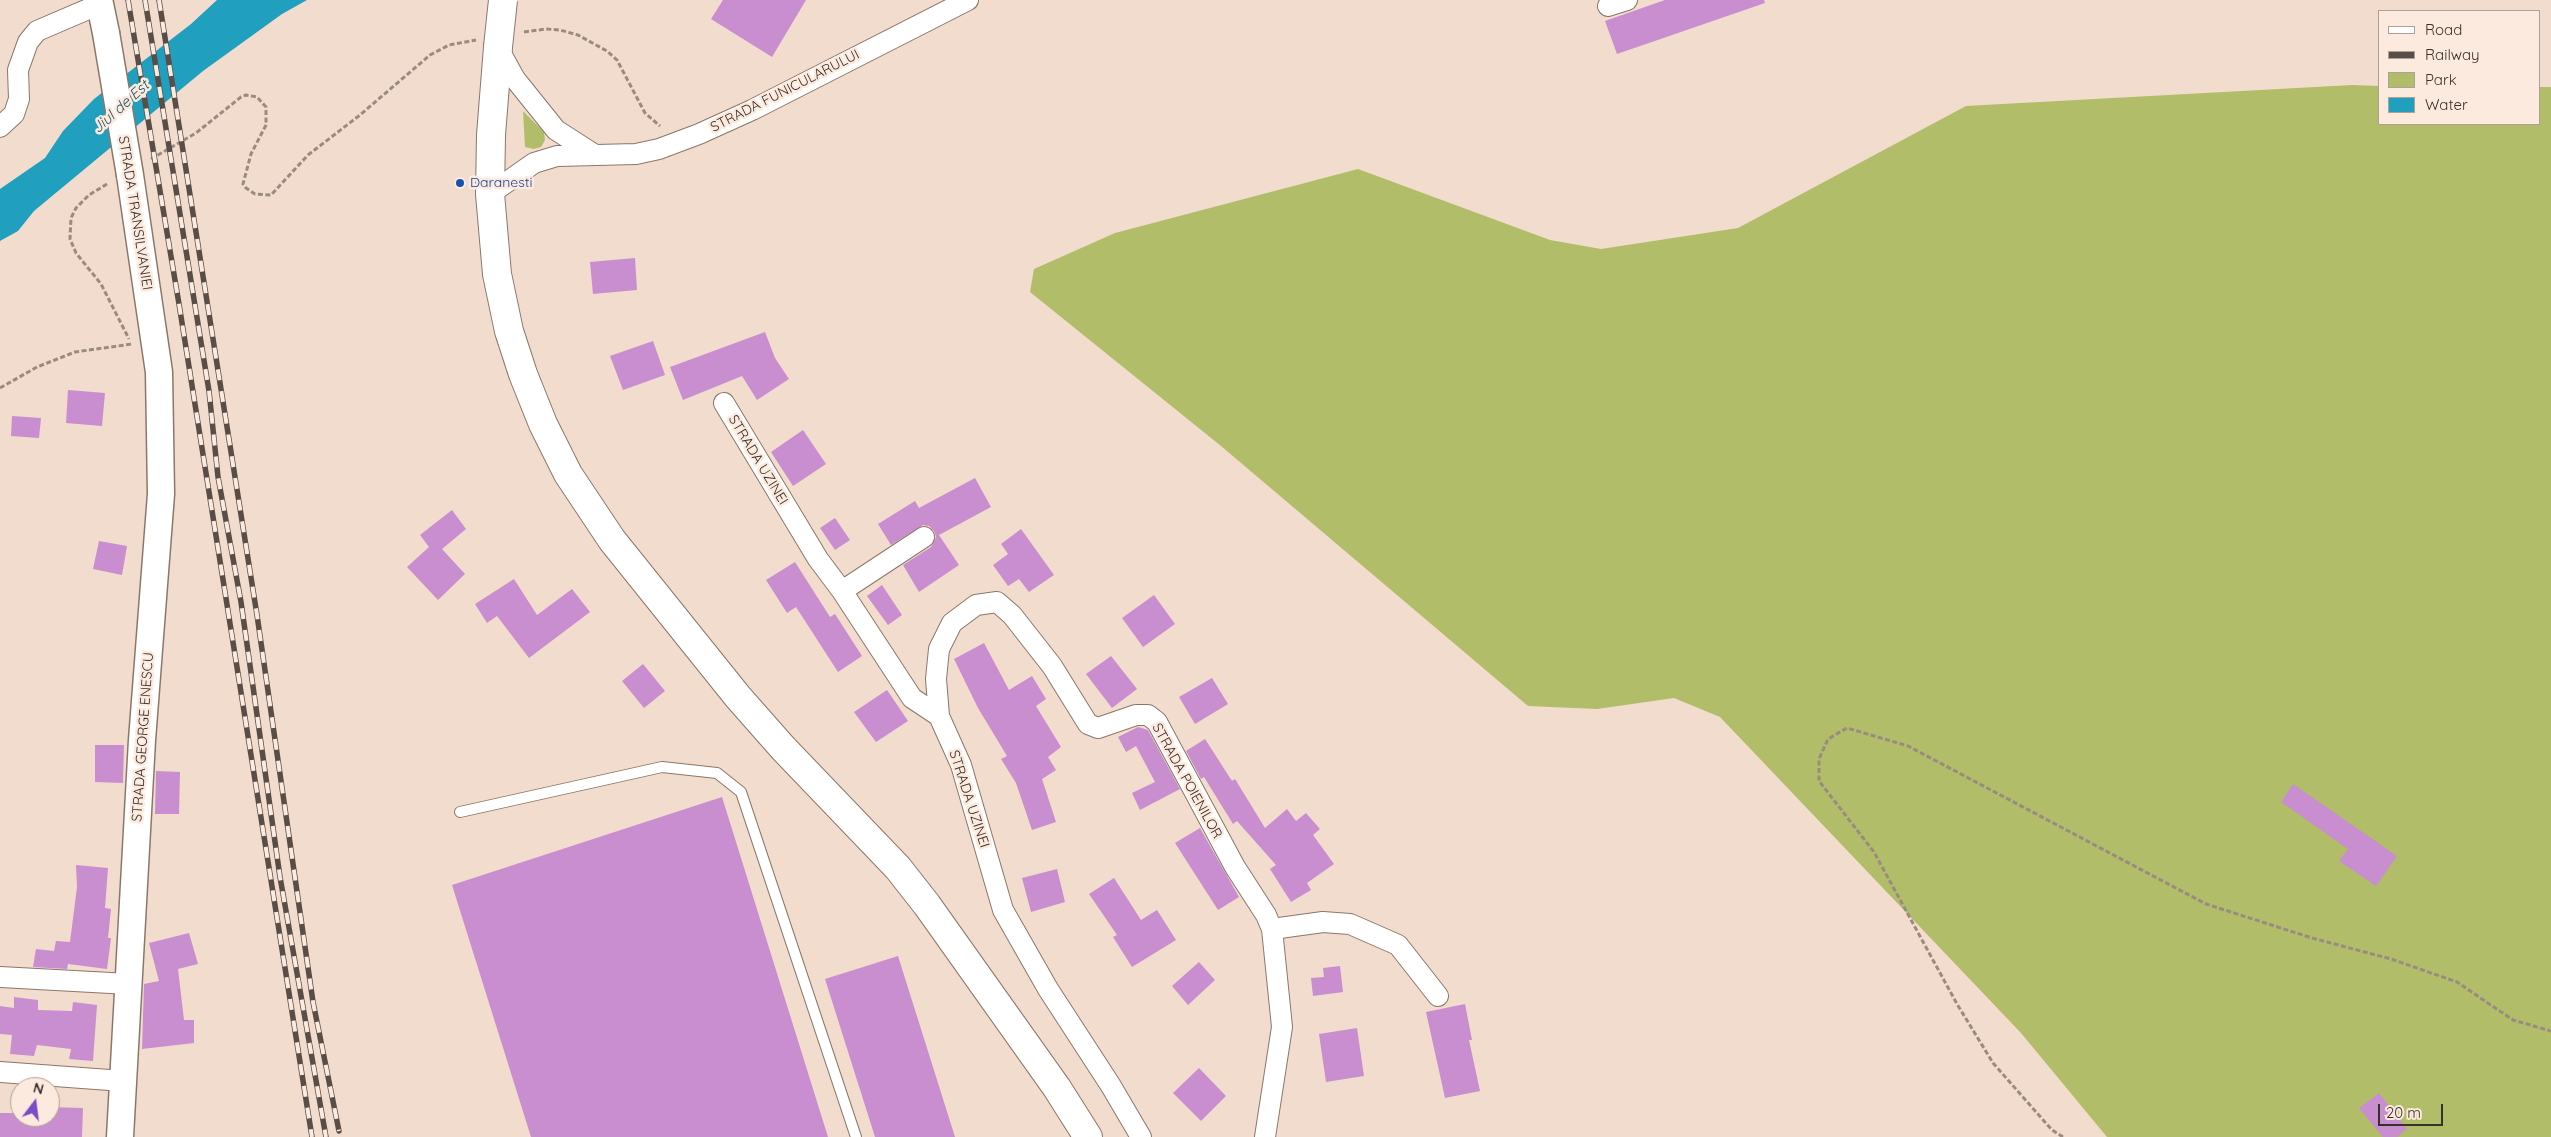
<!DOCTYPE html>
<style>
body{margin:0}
#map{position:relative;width:2551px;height:1137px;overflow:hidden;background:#f2dccd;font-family:Quicksand,sans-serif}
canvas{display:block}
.legend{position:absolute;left:2378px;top:10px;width:162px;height:115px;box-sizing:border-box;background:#fceade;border:1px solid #aea096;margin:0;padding:6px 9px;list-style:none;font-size:15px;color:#38302a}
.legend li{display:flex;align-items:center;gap:10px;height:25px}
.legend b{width:25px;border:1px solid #aea096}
.north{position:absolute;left:10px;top:1077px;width:50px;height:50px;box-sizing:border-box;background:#fceade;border:1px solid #aea096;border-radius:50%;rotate:15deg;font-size:14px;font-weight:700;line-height:20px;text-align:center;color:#38302a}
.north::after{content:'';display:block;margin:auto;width:18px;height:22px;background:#7c4ec6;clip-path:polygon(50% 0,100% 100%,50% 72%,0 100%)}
.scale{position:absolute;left:2378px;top:1104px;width:65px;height:22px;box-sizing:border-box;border:2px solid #38302a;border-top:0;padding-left:6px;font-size:15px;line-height:18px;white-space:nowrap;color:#38302a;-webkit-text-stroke:4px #fceade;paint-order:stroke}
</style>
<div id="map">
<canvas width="2551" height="1137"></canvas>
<ul class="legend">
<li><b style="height:6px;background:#fff"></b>Road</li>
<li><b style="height:6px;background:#594e47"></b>Railway</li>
<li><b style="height:14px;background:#b1bd69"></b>Park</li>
<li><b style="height:14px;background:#209fbe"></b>Water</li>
</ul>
<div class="north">N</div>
<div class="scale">20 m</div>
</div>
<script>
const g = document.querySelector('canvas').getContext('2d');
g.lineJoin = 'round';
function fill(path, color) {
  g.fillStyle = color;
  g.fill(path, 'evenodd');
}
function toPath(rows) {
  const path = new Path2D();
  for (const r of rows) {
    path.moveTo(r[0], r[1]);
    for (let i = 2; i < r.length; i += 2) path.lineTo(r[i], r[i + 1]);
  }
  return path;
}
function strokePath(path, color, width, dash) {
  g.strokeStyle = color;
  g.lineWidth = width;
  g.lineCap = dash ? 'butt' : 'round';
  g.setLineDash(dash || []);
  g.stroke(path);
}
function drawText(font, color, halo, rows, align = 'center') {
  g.font = font + ' Quicksand,sans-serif';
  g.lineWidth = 5;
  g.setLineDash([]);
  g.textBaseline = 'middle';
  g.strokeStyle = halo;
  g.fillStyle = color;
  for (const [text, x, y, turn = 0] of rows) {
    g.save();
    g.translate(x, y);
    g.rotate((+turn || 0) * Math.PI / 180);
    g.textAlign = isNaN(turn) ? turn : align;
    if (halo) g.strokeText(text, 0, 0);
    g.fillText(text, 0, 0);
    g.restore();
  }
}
fill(toPath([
 [2352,85,2380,86,2380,124,2540,124,2540,87,2551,87,2551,1137,2107,1137,2021,1033,1720,717,1674,698,1597,709,1528,706,1221,446,1030,292,1034,269,1115,233,1358,169,1550,240,1601,249,1738,228,1966,106],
 [523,111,544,132,545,140,541,147,534,149,525,147]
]), '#b1bd69');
fill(toPath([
 [217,0,307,0,282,14,203,71,34,211,18,231,0,241,0,189,45,158,63,131,94,99,191,24]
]), '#209fbe');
fill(toPath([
 [723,0,806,0,772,57,711,19],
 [1665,0,1764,0,1765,3,1617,54,1605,21],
 [635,258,637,290,593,294,590,262],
 [765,332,775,358,789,379,757,400,742,376,683,400,670,367],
 [653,341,665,375,623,390,610,356],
 [68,390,105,393,102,426,66,423],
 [12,416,41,418,39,438,11,436],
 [803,430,826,464,793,486,771,452],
 [975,478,991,507,939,535,959,565,919,592,903,565,931,547,936,537,934,531,929,526,923,525,891,545,878,524,915,501,919,508],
 [452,510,466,529,442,549,465,574,438,600,407,567,429,547,420,535],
 [835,518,850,540,835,550,820,528],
 [1021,529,1054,575,1029,592,1019,579,1008,586,993,565,1008,554,1001,544],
 [99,541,127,546,122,575,93,569],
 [795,562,830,617,835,614,862,656,838,672,796,607,787,613,766,580],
 [514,579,537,615,572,589,590,612,529,658,497,616,487,623,475,604],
 [882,585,902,615,888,625,867,596],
 [1154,595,1175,624,1143,647,1122,618],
 [984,643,1009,690,1032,676,1046,699,1036,706,1061,747,1048,757,1056,770,1042,779,1056,822,1032,830,1016,783,1001,759,1007,756,978,708,954,659],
 [1111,656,1137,689,1112,708,1086,674],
 [643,664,665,691,644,708,622,681],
 [1212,678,1228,704,1195,724,1179,697],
 [887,690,908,721,876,742,854,712],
 [1138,727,1148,730,1180,789,1140,810,1132,793,1155,782,1136,746,1126,752,1118,737],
 [1205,739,1232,781,1235,779,1265,828,1287,809,1296,821,1306,813,1320,829,1313,835,1334,864,1307,883,1311,890,1291,902,1270,869,1276,865,1237,821,1233,824,1204,777,1201,779,1186,751],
 [95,745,124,745,123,783,95,782],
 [156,771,180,772,179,814,155,814],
 [2293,784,2397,856,2376,886,2339,861,2348,849,2281,802],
 [722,797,828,1137,531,1137,452,885],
 [1200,828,1239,897,1218,910,1175,843],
 [76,865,108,868,105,908,111,909,108,938,111,938,107,969,68,964,67,969,33,967,36,949,54,951,56,941,70,942,77,887],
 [1057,869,1065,902,1031,912,1022,878],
 [1114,878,1141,920,1157,910,1176,940,1132,967,1113,937,1117,935,1089,894],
 [189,933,198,964,178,969,184,1020,194,1020,194,1043,142,1049,144,984,159,981,149,943],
 [898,956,955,1137,875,1137,825,979],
 [1199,962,1215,980,1188,1005,1172,986],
 [1340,966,1343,992,1313,996,1311,978,1324,977,1323,968],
 [14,997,38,1000,38,1010,72,1011,73,1002,97,1005,93,1061,69,1059,71,1049,37,1045,34,1056,10,1054,12,1035,0,1034,0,1006,14,1008],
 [1465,1004,1472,1040,1469,1040,1480,1091,1445,1098,1426,1012],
 [1357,1028,1364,1076,1326,1082,1319,1034],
 [1199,1068,1226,1096,1201,1121,1173,1093],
 [2379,1093,2407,1129,2397,1137,2383,1137,2359,1108],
 [14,1105,20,1105,20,1117,50,1117,50,1107,83,1108,82,1137,0,1137,0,1113,13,1113]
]), '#c88ecf');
const service = toPath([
 [460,812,662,767,717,773,741,792,856,1137]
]);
const minor = toPath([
 [1608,6,1627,0],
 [498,48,515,79,556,130,595,155],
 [0,127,14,114,19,99,18,70,28,42,37,31,100,4,99,0],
 [490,194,534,163,557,156,636,154,659,149,699,134,752,110,968,0],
 [724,403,818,559,842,591,912,698,939,716,961,765,1003,910,1048,989,1111,1086,1141,1137],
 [842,591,924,537],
 [939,716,936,679,939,649,952,623,976,605,997,602,1012,615,1052,666,1088,724,1098,728,1136,715,1148,715,1157,722,1235,867,1266,915,1272,929,1282,1027,1265,1137],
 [1272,929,1323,922,1350,924,1398,945,1438,996],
 [0,977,129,984],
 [0,1072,123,1081]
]);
const tertiary = toPath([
 [100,4,106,33],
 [120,1137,142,740,161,494,159,372,130,175]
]);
const primary = toPath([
 [498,47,491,135,490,194,497,274,509,331,523,374,543,424,568,474,612,540,738,697,783,748,898,868,927,905,1057,1088,1088,1137]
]);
strokePath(service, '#8b7769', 12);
strokePath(minor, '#8b7769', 22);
strokePath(tertiary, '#8b7769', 29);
strokePath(primary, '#8b7769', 30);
strokePath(toPath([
 [524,32,546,29,560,30,578,35,607,51,617,60,645,113,660,126],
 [151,159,196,133,241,97,246,95,257,97,266,107,266,125,251,154,243,184,246,188,255,194,271,195,308,155,360,115,430,55,449,45,476,40],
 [107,184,89,195,76,208,71,218,70,239,76,253,101,284,129,339],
 [0,388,37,367,75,352,132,344],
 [2063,1137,2052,1130,1993,1063,1957,1004,1874,852,1819,781,1819,759,1828,739,1847,728,1908,746,2206,904,2312,938,2391,959,2457,982,2513,1020,2551,1031]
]), '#9a8b80', 3, [5, 2.5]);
strokePath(service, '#fff', 10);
strokePath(minor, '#fff', 20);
strokePath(tertiary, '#fff', 26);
strokePath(primary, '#fff', 28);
const rail = toPath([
 [128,0,179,304,312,1137],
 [145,0,209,391,218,477,241,602,280,877,326,1137],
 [159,0,257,615,313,1002,339,1131]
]);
strokePath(rail, '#594e47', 5.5);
strokePath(rail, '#fceade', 4, [11]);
const tertiaryBridge = toPath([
 [106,33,130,175]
]);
const primaryBridge = toPath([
 [498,47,503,0]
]);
strokePath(tertiaryBridge, '#8b7769', 29, []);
strokePath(primaryBridge, '#8b7769', 30, []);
strokePath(tertiaryBridge, '#fff', 26);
strokePath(primaryBridge, '#fff', 28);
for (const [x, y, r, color] of [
 [460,183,5,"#1a4fb4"]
]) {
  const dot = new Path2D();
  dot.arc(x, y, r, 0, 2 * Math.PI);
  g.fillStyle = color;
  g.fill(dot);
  strokePath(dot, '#fceade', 2);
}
drawText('14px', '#38302a', '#fceade', [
 ["STRADA FUNICULARULUI",785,91,-27],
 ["STRADA TRANSILVANIEI",135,213,81],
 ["STRADA UZINEI",758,460,59],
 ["STRADA GEORGE ENESCU",143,737,-86],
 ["STRADA POIENILOR",1187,781,61],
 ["STRADA UZINEI",969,799,72]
]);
drawText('14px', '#164399', '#fceade', [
 ["Daranesti",470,183]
], 'left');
drawText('italic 15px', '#265664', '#fceade', [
 ["Jiul de Est",121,107,-42]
]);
</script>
